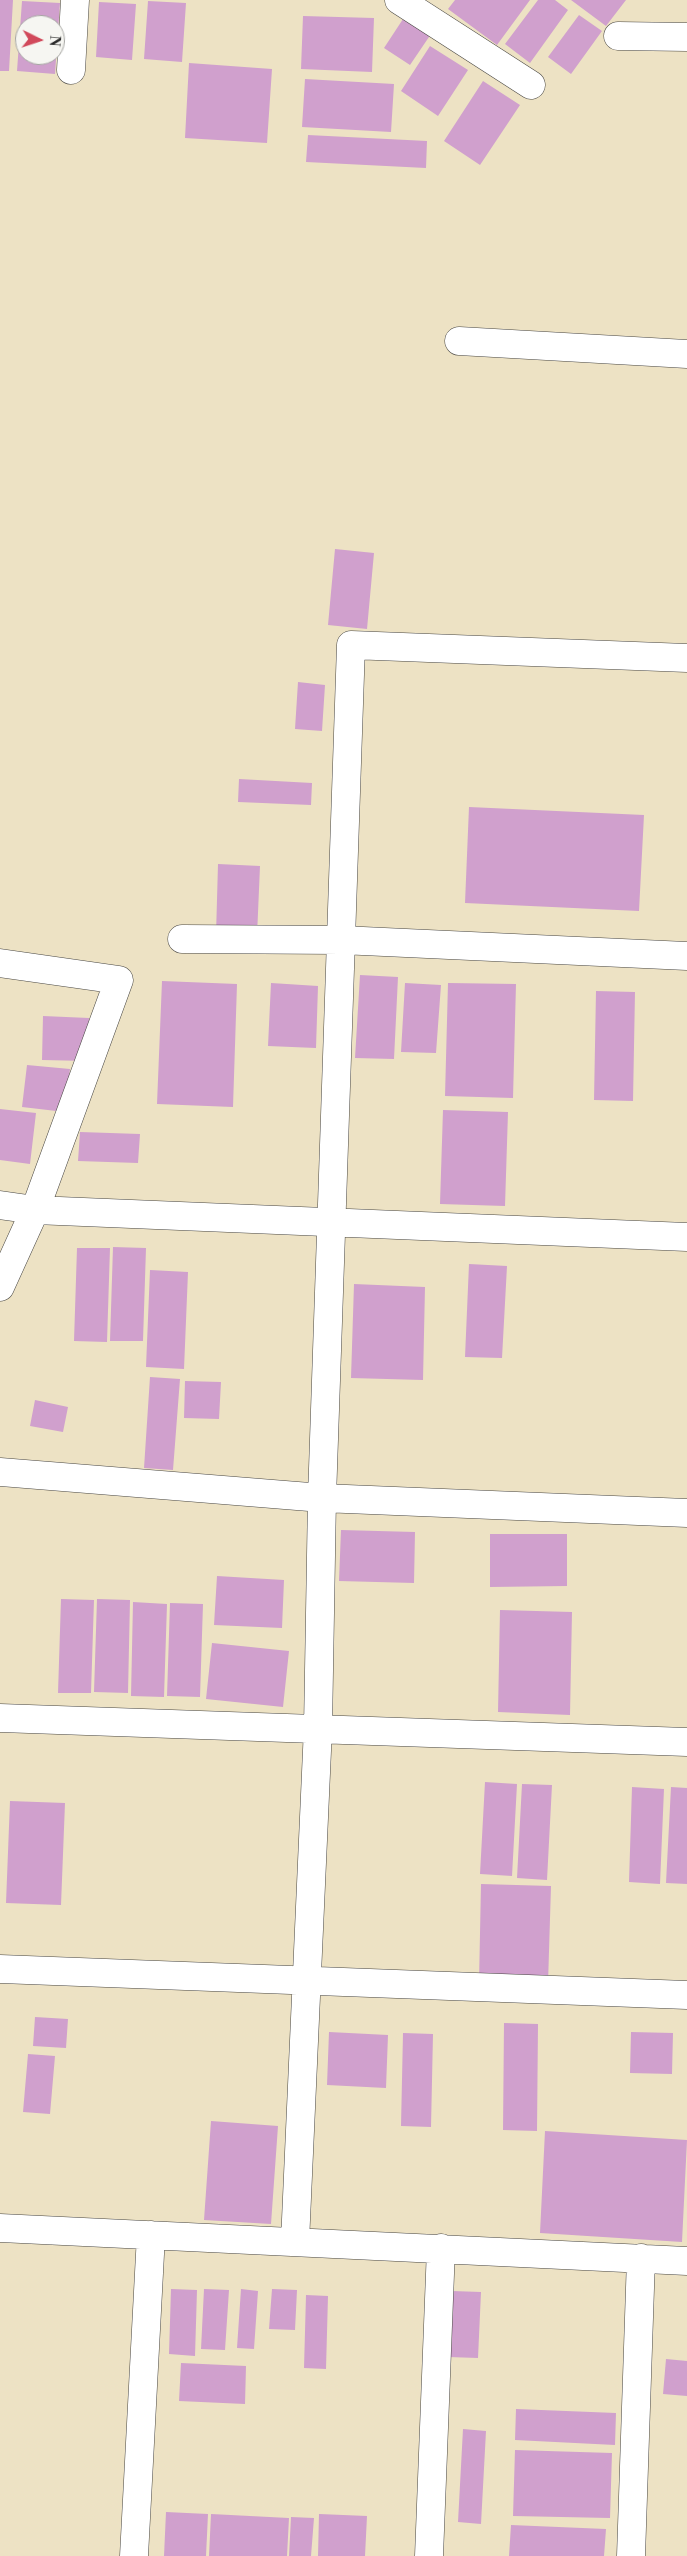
<!DOCTYPE html>
<style>
body{margin:0}
#map{position:relative;width:687px;height:2556px;overflow:hidden;background:#ede2c4;font-family:"Libre Bodoni",serif}
canvas{display:block}
.north{position:absolute;left:15px;top:15px;width:50px;height:50px;box-sizing:border-box;background:#f6f6f2;border:1px solid #a5a5a2;border-radius:50%;rotate:94deg;font-size:14px;font-weight:700;line-height:20px;text-align:center;color:#2b2b2b}
.north::after{content:'';display:block;margin:auto;width:18px;height:22px;background:#d1495b;clip-path:polygon(50% 0,100% 100%,50% 72%,0 100%)}
</style>
<div id="map">
<canvas width="687" height="2556"></canvas>
<div class="north">N</div>
</div>
<script>
const g = document.querySelector('canvas').getContext('2d');
g.lineJoin = 'round';
function fill(path, color) {
  g.fillStyle = color;
  g.fill(path, 'evenodd');
}
function toPath(rows) {
  const path = new Path2D();
  for (const r of rows) {
    path.moveTo(r[0], r[1]);
    for (let i = 2; i < r.length; i += 2) path.lineTo(r[i], r[i + 1]);
  }
  return path;
}
function strokePath(path, color, width, dash) {
  g.strokeStyle = color;
  g.lineWidth = width;
  g.lineCap = dash ? 'butt' : 'round';
  g.setLineDash(dash || []);
  g.stroke(path);
}
fill(toPath([
 [0,0,13,0,9,71,0,71],
 [455,0,530,0,497,45,448,9],
 [538,0,555,0,568,10,530,63,505,44],
 [571,0,626,0,606,26],
 [22,1,60,3,55,74,17,71],
 [25,25,55,25,55,55,25,55],
 [148,1,186,3,182,62,144,59],
 [99,2,136,4,132,60,96,57],
 [579,15,602,31,571,74,548,57],
 [303,16,374,18,372,72,301,69],
 [405,16,431,34,410,65,384,48],
 [430,46,468,70,438,116,401,91],
 [189,63,272,69,267,143,185,138],
 [305,79,394,84,391,132,302,127],
 [483,81,520,105,480,165,444,141],
 [308,135,427,141,426,168,306,162],
 [335,549,374,553,367,629,328,625],
 [298,682,325,685,322,731,295,729],
 [239,779,312,783,311,805,238,802],
 [469,807,644,815,639,911,465,903],
 [218,864,260,866,257,936,216,935],
 [360,975,398,977,394,1059,355,1058],
 [162,981,237,984,233,1107,157,1104],
 [271,983,318,986,316,1048,268,1046],
 [405,983,441,985,436,1053,401,1052],
 [448,983,516,984,513,1098,445,1096],
 [596,991,635,992,633,1101,594,1100],
 [43,1016,89,1018,88,1061,42,1060],
 [27,1065,70,1069,65,1112,22,1107],
 [0,1109,36,1113,30,1164,0,1160],
 [443,1110,508,1112,505,1206,440,1204],
 [80,1132,140,1134,138,1163,78,1161],
 [113,1247,146,1248,143,1341,110,1341],
 [77,1248,110,1248,107,1342,74,1341],
 [469,1264,507,1266,502,1358,465,1357],
 [150,1270,188,1272,184,1369,146,1367],
 [354,1284,425,1287,423,1380,351,1378],
 [150,1377,180,1379,173,1470,144,1468],
 [185,1381,221,1382,219,1419,184,1418],
 [35,1400,68,1407,63,1432,30,1426],
 [341,1530,415,1532,414,1583,339,1581],
 [490,1534,567,1534,567,1586,490,1587],
 [217,1576,284,1580,282,1628,214,1625],
 [61,1599,94,1600,91,1693,58,1693],
 [97,1599,130,1600,128,1693,94,1692],
 [133,1602,167,1604,164,1697,131,1696],
 [170,1603,203,1604,200,1697,167,1696],
 [500,1610,572,1612,570,1715,498,1712],
 [212,1643,289,1651,283,1707,206,1699],
 [485,1782,517,1784,512,1876,480,1874],
 [522,1784,552,1785,547,1880,517,1878],
 [632,1787,664,1789,660,1884,629,1882],
 [671,1787,687,1788,687,1884,666,1883],
 [10,1801,65,1803,61,1905,6,1903],
 [481,1884,551,1886,548,1984,479,1983],
 [35,2017,68,2019,66,2048,33,2046],
 [504,2023,538,2024,537,2131,503,2130],
 [329,2032,388,2035,386,2088,327,2085],
 [631,2032,673,2033,672,2074,630,2073],
 [403,2033,433,2034,431,2127,401,2126],
 [28,2054,55,2056,50,2114,23,2112],
 [211,2121,278,2126,271,2224,204,2220],
 [545,2131,687,2140,682,2242,540,2233],
 [171,2289,197,2290,195,2356,169,2354],
 [204,2289,229,2290,225,2350,201,2349],
 [241,2289,258,2291,254,2349,237,2348],
 [272,2289,297,2290,295,2330,269,2329],
 [452,2291,481,2292,478,2358,448,2357],
 [306,2295,328,2296,326,2369,304,2368],
 [666,2359,687,2361,687,2396,663,2394],
 [181,2363,246,2366,245,2404,179,2401],
 [516,2409,616,2413,615,2445,515,2440],
 [463,2429,486,2431,481,2524,458,2522],
 [515,2450,612,2453,610,2518,513,2516],
 [166,2512,208,2514,206,2556,164,2556],
 [211,2514,289,2518,287,2556,209,2556],
 [319,2514,367,2516,365,2556,318,2556],
 [291,2517,314,2518,311,2556,289,2556],
 [511,2525,606,2529,604,2556,509,2556]
]), '#d0a0cd');
const street = toPath([
 [399,0,531,85],
 [618,36,687,37],
 [71,70,75,0],
 [459,341,687,354],
 [182,939,341,940,687,956],
 [0,963,119,980,35,1210,0,1287],
 [0,1205,35,1210,687,1237],
 [0,1472,322,1498,687,1513],
 [0,1718,687,1742],
 [0,1969,687,1995],
 [0,2228,687,2261],
 [295,2242,318,1728,322,1498,351,645,687,658],
 [134,2556,151,2235],
 [429,2556,441,2248],
 [631,2556,641,2258]
]);
strokePath(street, '#484642', 29);
strokePath(street, '#fff', 28);
</script>
